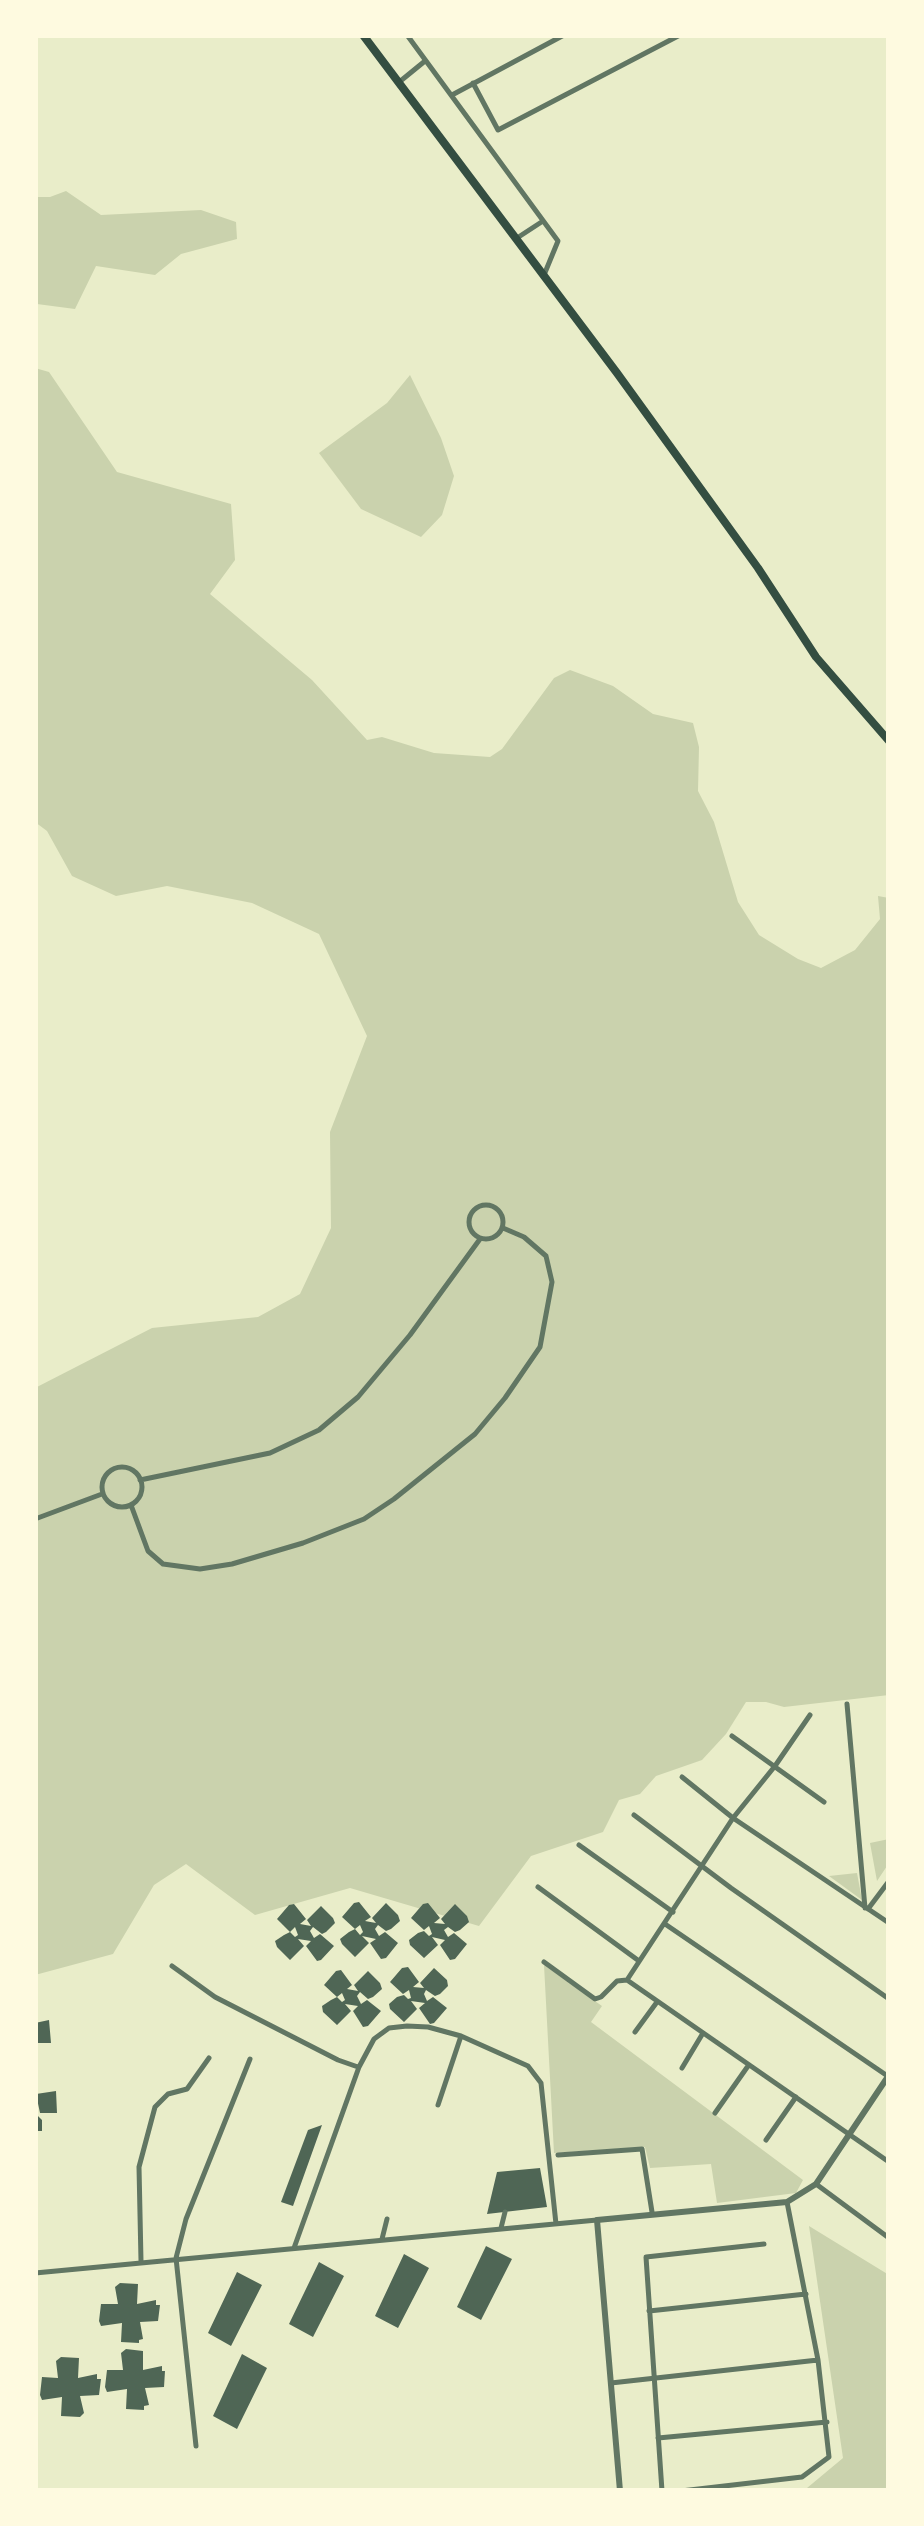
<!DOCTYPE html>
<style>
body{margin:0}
#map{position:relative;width:924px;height:2526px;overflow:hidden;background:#e9edc9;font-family:"Archivo Narrow",sans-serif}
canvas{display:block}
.frame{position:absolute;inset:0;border:38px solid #fefae0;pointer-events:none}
</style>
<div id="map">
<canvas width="924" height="2526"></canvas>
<div class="frame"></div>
</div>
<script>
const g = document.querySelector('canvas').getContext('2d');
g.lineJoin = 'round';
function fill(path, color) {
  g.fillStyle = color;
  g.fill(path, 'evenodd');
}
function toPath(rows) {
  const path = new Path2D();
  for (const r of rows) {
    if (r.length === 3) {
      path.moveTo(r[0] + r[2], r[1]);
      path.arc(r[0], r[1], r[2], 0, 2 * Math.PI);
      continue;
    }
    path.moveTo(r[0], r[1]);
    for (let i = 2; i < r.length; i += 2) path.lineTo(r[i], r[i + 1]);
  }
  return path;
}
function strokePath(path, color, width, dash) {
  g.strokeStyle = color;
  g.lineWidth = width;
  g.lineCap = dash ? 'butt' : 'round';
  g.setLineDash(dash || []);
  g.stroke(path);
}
fill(toPath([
 [66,191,101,215,201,210,236,222,237,239,181,254,155,275,96,266,75,309,37,304,35,197,50,197],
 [35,368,49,372,117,472,231,504,235,560,210,594,312,680,367,740,382,737,434,753,490,757,502,749,554,678,570,670,613,686,653,714,693,723,699,747,698,791,714,822,738,902,759,935,798,959,821,968,855,950,880,919,878,896,889,898,889,1695,784,1707,766,1702,746,1702,726,1734,702,1760,656,1776,640,1794,619,1800,603,1832,531,1856,479,1926,350,1888,255,1915,186,1864,154,1885,113,1954,35,1975,35,1388,152,1328,258,1317,300,1294,331,1228,330,1132,367,1036,319,934,252,903,167,886,116,896,72,876,47,831,35,822],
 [410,375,441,438,454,476,442,515,421,537,361,509,319,453,387,403],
 [889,1839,889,1863,877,1881,870,1843],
 [857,1873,862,1900,829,1876],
 [544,1965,602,2006,591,2022,803,2180,796,2193,717,2203,711,2164,650,2168,645,2147,554,2153],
 [809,2226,889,2275,889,2491,784,2491,807,2488,843,2458]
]), '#cad2ad');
fill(toPath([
 [359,1902,371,1917,365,1921,376,1923,372,1918,386,1903,398,1915,400,1921,391,1929,386,1931,378,1925,375,1929,379,1936,385,1932,398,1943,386,1958,381,1959,370,1943,376,1939,362,1936,369,1943,355,1957,342,1944,340,1939,349,1932,355,1929,360,1935,363,1932,360,1925,355,1929,342,1917,354,1903],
 [428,1903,440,1918,434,1923,445,1924,441,1919,455,1904,467,1916,469,1922,460,1930,455,1932,448,1927,444,1930,448,1937,454,1933,467,1944,455,1959,450,1960,440,1945,445,1940,432,1937,438,1945,424,1958,410,1945,409,1940,418,1933,424,1931,429,1936,432,1934,429,1926,424,1930,411,1918,423,1904],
 [294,1904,306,1919,300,1924,311,1926,307,1920,321,1906,333,1918,335,1923,326,1932,322,1934,313,1927,310,1931,314,1938,320,1934,334,1946,321,1960,317,1961,306,1946,311,1941,298,1939,304,1946,290,1960,277,1947,275,1941,284,1935,290,1932,295,1937,298,1935,295,1927,290,1932,277,1919,289,1905],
 [408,1967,419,1982,413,1987,424,1988,420,1983,434,1968,447,1980,448,1986,440,1994,435,1996,426,1990,424,1994,427,2001,433,1997,447,2008,434,2023,430,2024,419,2008,425,2003,411,2001,417,2009,404,2022,390,2009,389,2004,397,1997,404,1995,408,1999,411,1998,409,1990,403,1994,390,1982,402,1968],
 [341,1970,352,1985,347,1989,358,1991,354,1985,368,1971,380,1983,382,1989,373,1997,368,1999,360,1992,357,1996,361,2004,367,2000,381,2011,368,2026,363,2027,353,2011,358,2006,345,2004,351,2011,337,2025,323,2012,322,2006,331,2000,337,1997,342,2002,345,2000,342,1993,337,1997,324,1985,336,1971],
 [49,2020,51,2043,35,2043,35,2023],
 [56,2091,57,2113,40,2113,36,2094],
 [35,2113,42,2120,42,2131,35,2131],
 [322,2125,293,2206,281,2202,308,2130],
 [540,2168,547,2207,487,2214,497,2172],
 [486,2246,512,2259,481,2320,457,2307],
 [404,2254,429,2268,398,2328,375,2316],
 [319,2262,344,2276,313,2337,289,2324],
 [237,2272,262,2285,231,2346,208,2333],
 [120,2283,138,2284,137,2304,156,2300,156,2305,160,2305,158,2321,140,2322,143,2339,139,2340,139,2343,121,2342,122,2323,101,2326,99,2321,101,2304,118,2304,115,2287],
 [126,2349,143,2351,143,2370,162,2366,162,2371,165,2371,164,2387,145,2388,149,2405,144,2406,144,2410,126,2409,127,2389,107,2392,105,2387,107,2370,123,2370,121,2353],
 [242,2354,267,2368,237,2429,213,2416],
 [61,2357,79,2358,78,2378,97,2374,97,2379,101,2379,99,2395,80,2396,84,2413,80,2417,61,2416,62,2397,42,2400,40,2395,42,2377,58,2378,56,2361]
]), '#4f6655');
strokePath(toPath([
 [407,35,558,241,544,275],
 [398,83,425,61],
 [473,83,498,130,680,35],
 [452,95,564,35],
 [517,238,543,221],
 [486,1222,17],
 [122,1487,20],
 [140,1480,270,1453,319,1430,358,1397,410,1335,480,1239],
 [131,1505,148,1551,163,1564,200,1569,232,1564,303,1543,364,1519,394,1499,475,1434,505,1398,540,1347,552,1282,546,1256,524,1237,503,1228],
 [35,1519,102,1494],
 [847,1704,865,1908],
 [732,1736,824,1802],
 [682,1777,733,1818,889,1923],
 [634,1815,731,1888,889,1999],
 [579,1845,673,1912],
 [538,1887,639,1961],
 [868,1909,889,1881],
 [665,1924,889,2077],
 [544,1962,595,1999,601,1997,617,1981,627,1980,733,1818,775,1766,810,1715],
 [172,1966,215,1997,338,2060,358,2067],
 [627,1980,889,2162],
 [635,2032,657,2002],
 [682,2068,703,2033],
 [438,2105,461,2036],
 [715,2113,748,2066],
 [766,2140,796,2097],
 [558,2155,642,2149,652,2212],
 [816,2184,889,2238],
 [501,2228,505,2212],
 [382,2239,387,2219],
 [294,2248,359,2067,374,2039,389,2028,407,2026,428,2027,461,2036,528,2066,541,2083,556,2224],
 [141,2261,139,2167,155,2107,168,2094,187,2089,209,2058],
 [35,2273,597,2220],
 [649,2311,806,2294],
 [611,2383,818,2360],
 [658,2438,827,2422],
 [196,2446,176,2258,186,2219,250,2059],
 [662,2491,646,2257,764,2244],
 [681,2491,802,2477,829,2457,818,2360,787,2202]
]), '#617663', 5);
strokePath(toPath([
 [620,2491,597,2220,787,2202,816,2184,889,2075]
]), '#617663', 6);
strokePath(toPath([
 [363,35,617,373,758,568,816,657,889,741]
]), '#344e41', 8);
</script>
